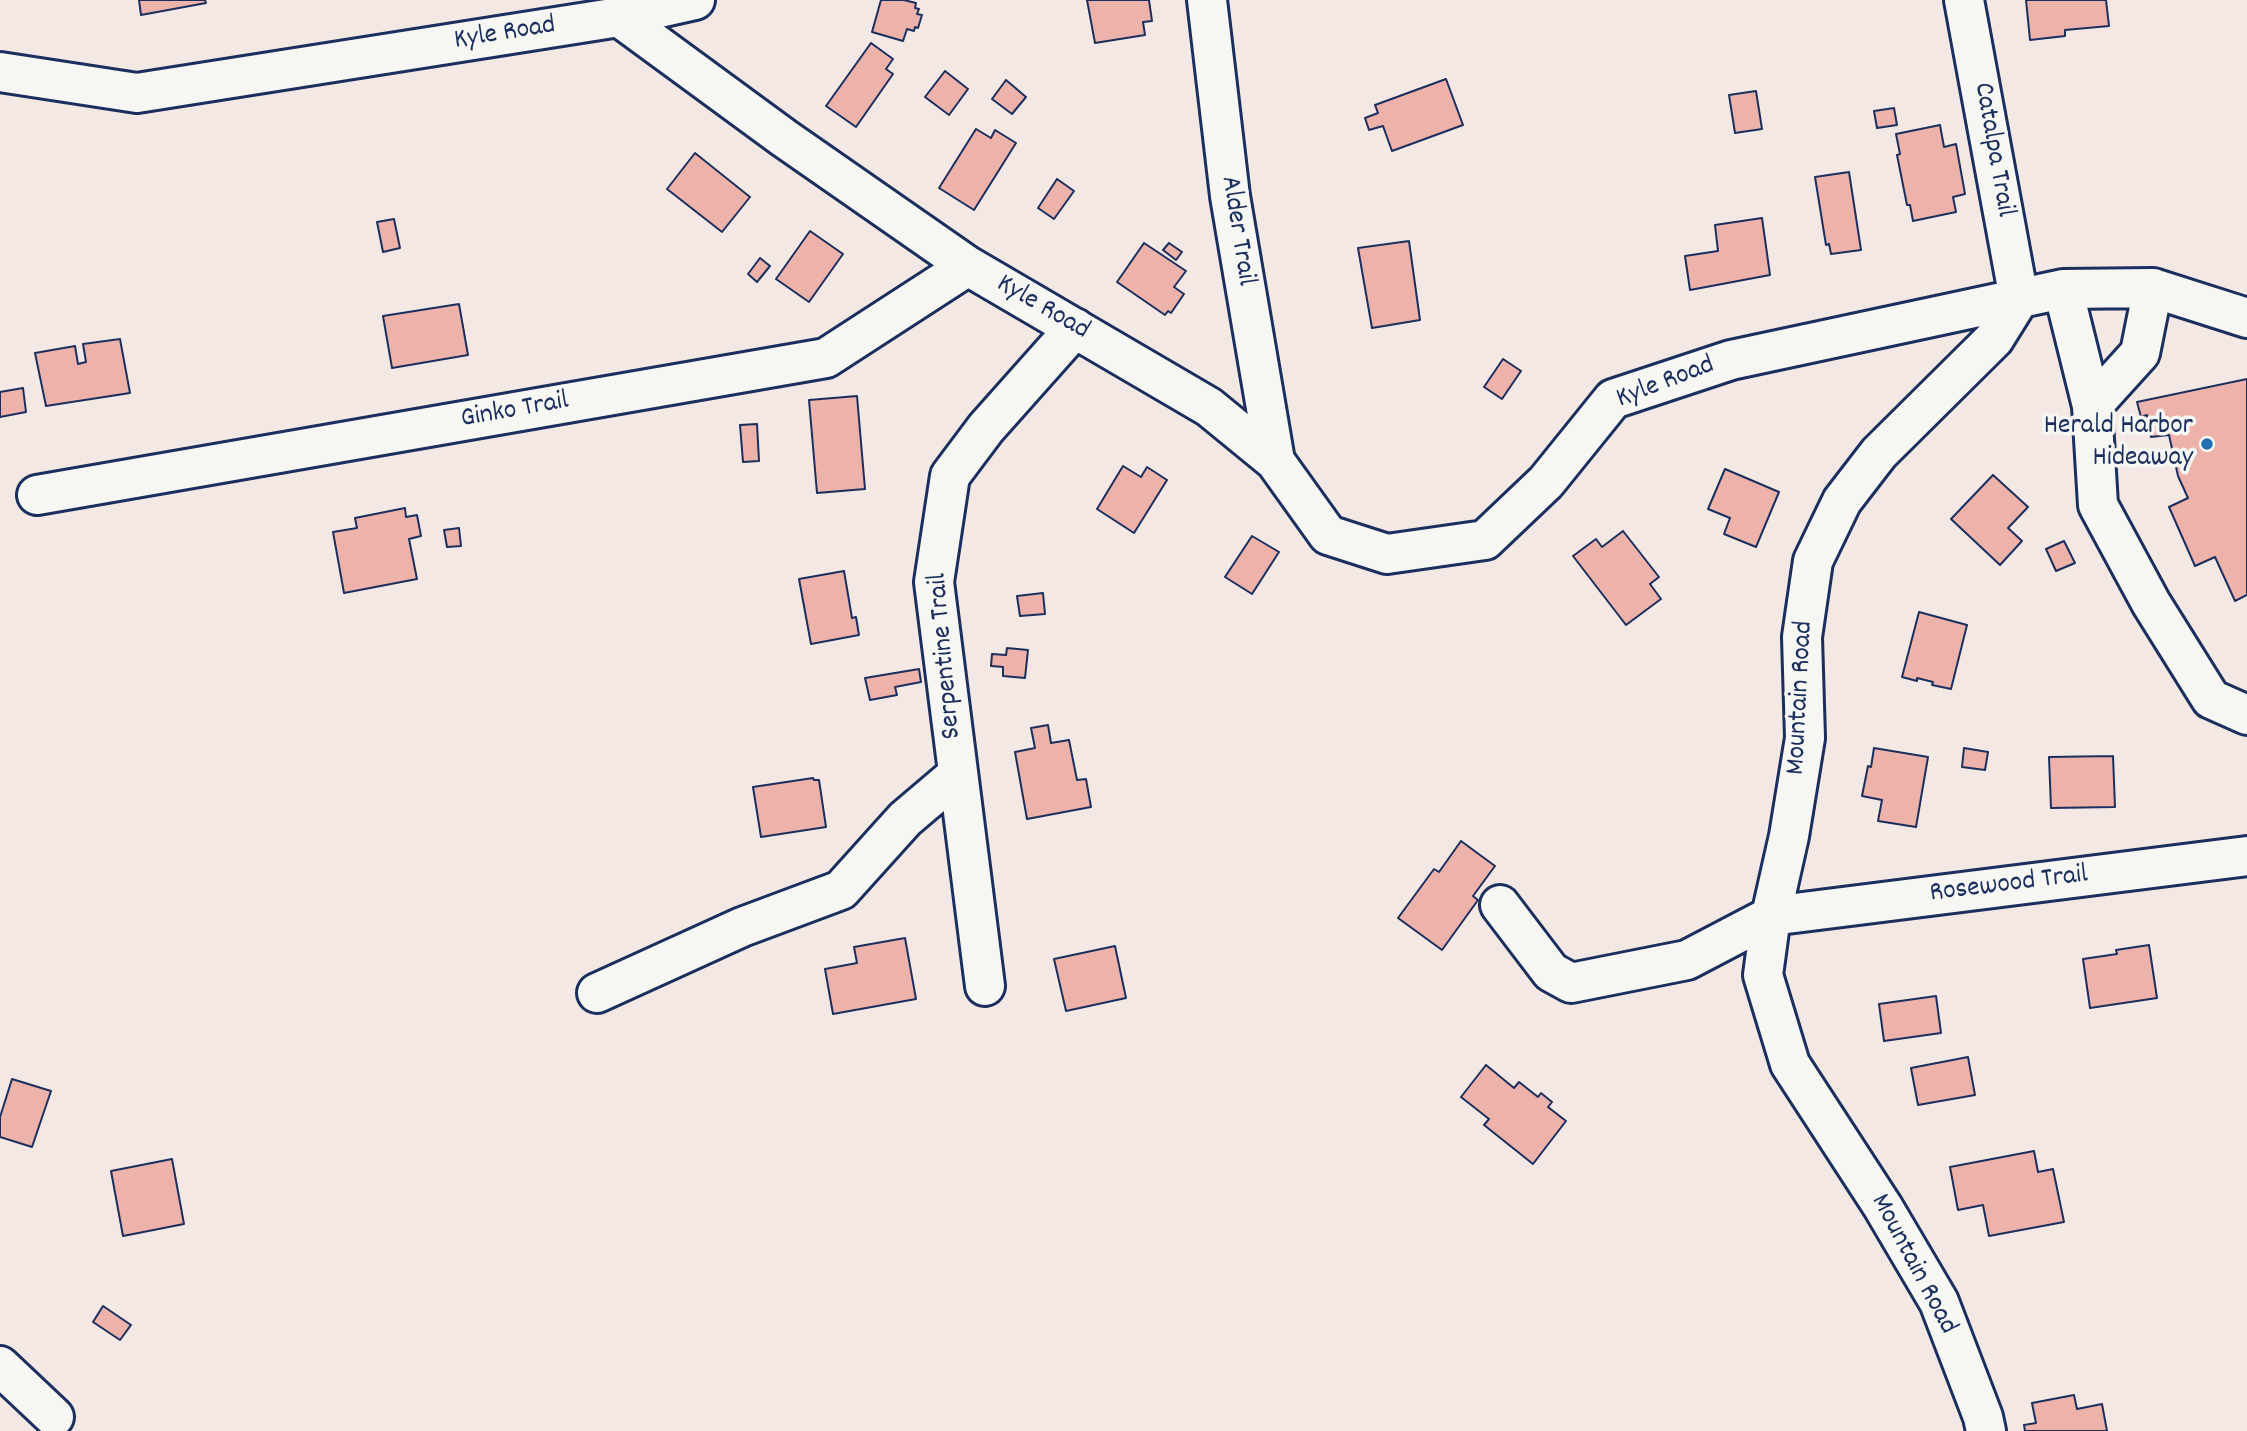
<!DOCTYPE html>
<style>
body{margin:0}
canvas{display:block;background:#f4e8e4}
</style>
<canvas width="2247" height="1431"></canvas>
<script>
const g = document.querySelector('canvas').getContext('2d');
g.lineJoin = 'round';
function fill(path, color) {
  g.fillStyle = color;
  g.fill(path, 'evenodd');
}
function toPath(rows) {
  const path = new Path2D();
  for (const r of rows) {
    path.moveTo(r[0], r[1]);
    for (let i = 2; i < r.length; i += 2) path.lineTo(r[i], r[i + 1]);
  }
  return path;
}
function strokePath(path, color, width, dash) {
  g.strokeStyle = color;
  g.lineWidth = width;
  g.lineCap = dash ? 'butt' : 'round';
  g.setLineDash(dash || []);
  g.stroke(path);
}
function drawText(font, color, halo, rows, align = 'center') {
  g.font = font + ' Dekko,sans-serif';
  g.lineWidth = 7;
  g.setLineDash([]);
  g.textBaseline = 'middle';
  g.strokeStyle = halo;
  g.fillStyle = color;
  for (const [text, x, y, turn = 0] of rows) {
    g.save();
    g.translate(x, y);
    g.rotate((+turn || 0) * Math.PI / 180);
    g.textAlign = isNaN(turn) ? turn : align;
    if (halo) g.strokeText(text, 0, 0);
    g.fillText(text, 0, 0);
    g.restore();
  }
}
const building = toPath([
 [139,0,205,0,206,3,141,15,139,0],
 [881,0,904,0,916,3,915,8,919,9,917,14,922,15,918,28,915,27,914,31,907,29,903,41,872,32,881,0],
 [1087,0,1149,0,1152,21,1143,22,1145,35,1095,43,1087,0],
 [2026,0,2106,0,2109,26,2065,30,2065,36,2030,40,2026,0],
 [871,43,893,59,886,69,893,74,856,127,826,106,871,43],
 [945,71,968,89,949,115,925,97,945,71],
 [1446,79,1463,125,1392,151,1383,126,1369,130,1365,118,1378,113,1375,105,1446,79],
 [1006,80,1026,97,1012,114,992,99,1006,80],
 [1756,91,1762,129,1735,133,1729,95,1756,91],
 [1894,108,1897,125,1877,128,1874,111,1894,108],
 [1940,125,1944,147,1956,144,1965,194,1953,197,1956,212,1913,221,1910,205,1907,205,1897,155,1900,154,1896,134,1940,125],
 [976,129,991,138,995,130,1016,143,974,210,939,188,976,129],
 [695,153,750,197,722,232,667,189,695,153],
 [1849,172,1861,250,1831,254,1829,244,1826,245,1815,177,1849,172],
 [1057,179,1074,191,1054,219,1038,208,1057,179],
 [1762,218,1770,275,1690,290,1685,256,1718,251,1715,225,1762,218],
 [394,219,400,248,383,252,377,222,394,219],
 [810,231,843,254,809,302,776,279,810,231],
 [1409,241,1420,320,1372,328,1358,248,1409,241],
 [1144,243,1186,271,1174,287,1184,294,1171,313,1168,311,1165,315,1117,282,1144,243],
 [1169,243,1182,252,1176,260,1163,250,1169,243],
 [760,258,770,266,757,282,748,274,760,258],
 [459,304,468,355,392,368,383,316,459,304],
 [120,339,130,393,46,406,35,353,75,346,78,364,86,362,83,344,120,339],
 [1503,359,1521,371,1502,399,1484,387,1503,359],
 [2247,379,2247,595,2235,601,2215,557,2195,566,2169,507,2188,498,2178,476,2169,435,2151,437,2147,415,2141,417,2137,402,2247,379],
 [23,388,26,412,0,417,0,392,23,388],
 [857,396,865,489,817,493,809,400,857,396],
 [757,424,759,461,743,462,740,425,757,424],
 [1123,466,1141,477,1147,467,1167,480,1134,533,1097,509,1123,466],
 [1725,469,1779,492,1756,547,1724,534,1730,518,1708,509,1725,469],
 [1993,475,2028,507,2008,528,2022,541,2000,565,1951,519,1993,475],
 [405,508,406,517,417,515,421,536,409,539,417,579,344,593,333,532,357,528,355,518,405,508],
 [459,528,461,546,447,547,444,530,459,528],
 [1623,531,1659,577,1650,584,1661,599,1626,625,1573,556,1596,539,1602,547,1623,531],
 [1252,536,1279,552,1252,594,1225,577,1252,536],
 [2064,541,2075,563,2056,571,2046,549,2064,541],
 [844,571,852,618,856,617,859,635,811,644,799,579,844,571],
 [1043,593,1045,614,1020,616,1017,596,1043,593],
 [1919,612,1967,625,1951,689,1932,685,1933,682,1917,678,1917,681,1902,677,1919,612],
 [1007,648,1028,650,1025,678,1003,676,1003,667,991,666,992,654,1006,655,1007,648],
 [919,669,921,682,895,687,897,695,870,700,865,678,919,669],
 [1048,725,1051,743,1069,740,1077,780,1086,779,1091,807,1027,819,1015,752,1035,748,1031,728,1048,725],
 [1874,748,1928,757,1916,827,1878,821,1882,800,1862,796,1868,766,1871,767,1874,748],
 [1964,748,1988,752,1985,770,1962,767,1964,748],
 [2113,756,2115,807,2051,808,2049,757,2113,756],
 [813,778,814,780,819,780,826,827,761,837,753,787,813,778],
 [1461,841,1495,866,1473,896,1478,900,1442,950,1398,918,1434,869,1439,872,1461,841],
 [905,938,916,999,833,1014,825,969,857,963,854,947,905,938],
 [2149,945,2157,998,2090,1008,2083,959,2117,954,2116,950,2149,945],
 [1115,946,1126,998,1066,1011,1054,959,1115,946],
 [1936,996,1941,1033,1884,1041,1879,1004,1936,996],
 [1968,1057,1975,1095,1918,1105,1911,1068,1968,1057],
 [1486,1065,1514,1088,1519,1082,1538,1097,1541,1093,1552,1102,1548,1107,1566,1121,1533,1164,1484,1125,1489,1119,1461,1097,1486,1065],
 [12,1079,51,1091,32,1147,0,1137,0,1117,12,1079],
 [2034,1151,2038,1172,2053,1169,2064,1222,1989,1236,1983,1205,1958,1210,1950,1167,2034,1151],
 [172,1159,184,1224,123,1236,111,1171,172,1159],
 [103,1306,131,1325,120,1340,93,1322,103,1306],
 [2074,1395,2077,1409,2102,1404,2107,1431,2025,1431,2024,1425,2036,1423,2032,1403,2074,1395]
]);
fill(building, '#edb2aa');
strokePath(building, '#1b2f5e', 2);
const minor = toPath([
 [1207,0,1230,196,1275,461],
 [1964,0,2019,299],
 [619,17,784,138,968,266,1209,407,1275,461,1328,535,1387,554,1485,540,1546,482,1613,399,1731,360,2063,289,2153,288,2247,318],
 [0,72,137,93,619,17,695,0],
 [2063,289,2092,406,2098,505,2151,603,2211,699,2247,715],
 [2092,406,2140,353,2153,288],
 [37,495,826,358,968,266],
 [1500,905,1551,972,1571,983,1687,960,1771,916,2247,856],
 [985,986,934,582,950,476,986,428,1075,328],
 [597,993,742,927,841,890,905,819,958,774],
 [0,1366,54,1417],
 [1986,1431,1983,1417,1939,1302,1883,1207,1790,1064,1763,975,1771,916,1789,836,1805,738,1802,637,1813,561,1842,501,1879,453,1994,339,2019,299]
]);
strokePath(minor, '#1b2f5e', 44);
strokePath(minor, '#f6f6f2', 38);
for (const [x, y, r, color] of [
 [2207,444,7,"#1f6fb2"]
]) {
  const dot = new Path2D();
  dot.arc(x, y, r, 0, 2 * Math.PI);
  g.fillStyle = color;
  g.fill(dot);
  strokePath(dot, '#f6f6f2', 2.5);
}
drawText('28px', '#1b2f5e', '#f6f6f2', [
 ["Kyle Road",505,35,-9],
 ["Catalpa Trail",1992,150,80],
 ["Alder Trail",1236,231,81],
 ["Kyle Road",1042,309,30],
 ["Kyle Road",1666,384,-21],
 ["Ginko Trail",515,412,-10],
 ["Serpentine Trail",947,656,-95],
 ["Mountain Road",1802,698,-87],
 ["Rosewood Trail",2009,886,-7],
 ["Mountain Road",1912,1265,62]
]);
drawText('28px', '#1b2f5e', '#f6f6f2', [
 ["Herald Harbor",2193,428],
 ["Hideaway",2193,460]
], 'right');
</script>
